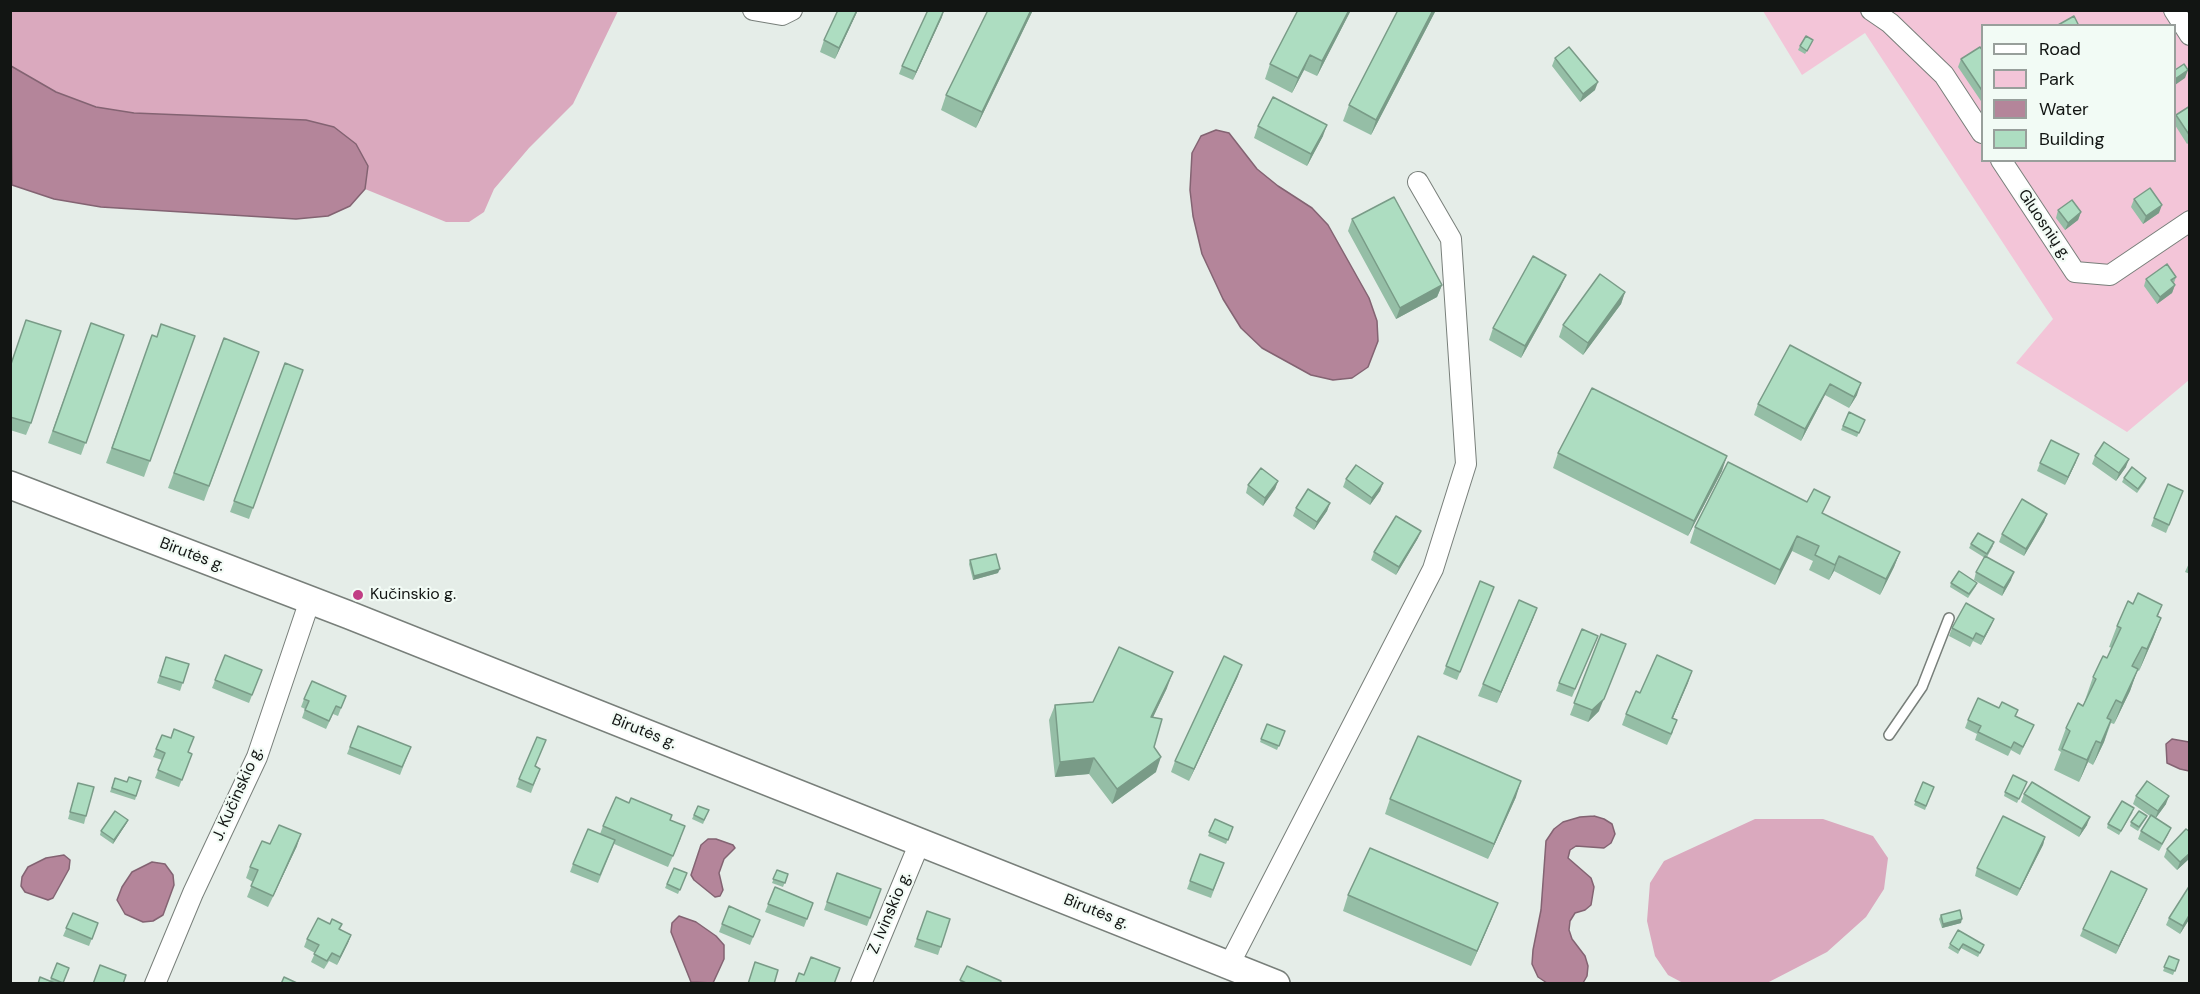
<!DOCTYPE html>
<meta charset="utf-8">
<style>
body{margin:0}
#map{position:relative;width:2200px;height:994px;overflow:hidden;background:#e5ede8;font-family:"DM Sans",sans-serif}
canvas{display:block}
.frame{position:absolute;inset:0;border:12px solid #121513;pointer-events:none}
.legend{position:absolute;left:1981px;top:24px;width:195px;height:138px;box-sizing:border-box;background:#f2fbf5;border:2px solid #989f9b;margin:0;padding:8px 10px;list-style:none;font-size:18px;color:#121513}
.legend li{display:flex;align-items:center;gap:12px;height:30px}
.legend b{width:30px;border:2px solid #989f9b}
</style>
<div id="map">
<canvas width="2200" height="994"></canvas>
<div class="frame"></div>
<ul class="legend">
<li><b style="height:8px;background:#fff"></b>Road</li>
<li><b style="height:16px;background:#f3c5d8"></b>Park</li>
<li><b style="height:16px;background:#b4859a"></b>Water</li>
<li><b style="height:16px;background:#adddc1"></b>Building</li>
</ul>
</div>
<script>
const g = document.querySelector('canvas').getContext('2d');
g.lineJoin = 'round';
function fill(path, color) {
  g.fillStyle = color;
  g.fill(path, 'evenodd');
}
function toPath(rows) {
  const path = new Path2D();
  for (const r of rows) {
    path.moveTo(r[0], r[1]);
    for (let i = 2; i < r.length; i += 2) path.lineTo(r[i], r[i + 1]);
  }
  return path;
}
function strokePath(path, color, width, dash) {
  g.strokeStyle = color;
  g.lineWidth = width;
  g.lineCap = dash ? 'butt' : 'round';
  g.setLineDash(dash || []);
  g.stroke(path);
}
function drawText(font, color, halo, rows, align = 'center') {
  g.font = font + ' "DM Sans",sans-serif';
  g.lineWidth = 4.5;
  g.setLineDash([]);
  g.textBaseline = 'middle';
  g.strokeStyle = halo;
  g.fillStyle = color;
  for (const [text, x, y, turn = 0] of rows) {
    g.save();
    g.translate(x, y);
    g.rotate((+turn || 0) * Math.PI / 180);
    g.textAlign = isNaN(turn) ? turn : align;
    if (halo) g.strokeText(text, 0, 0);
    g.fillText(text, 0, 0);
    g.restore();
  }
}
fill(toPath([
 [1763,11,2189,11,2189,380,2127,432,2016,363,2053,319,1865,33,1802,75],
 [1982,26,2174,26,2174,160,1982,160]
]), '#f3c5d8');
fill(toPath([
 [11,11,618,11,573,104,529,148,494,189,484,212,469,222,446,222,365,189,368,166,134,113,96,107,56,92,11,66],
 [1755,819,1823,819,1873,836,1888,858,1884,889,1866,917,1827,952,1767,983,1683,983,1668,975,1655,956,1647,921,1650,883,1664,861]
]), '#daa9be');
const water = toPath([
 [11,66,56,92,96,107,134,113,306,120,334,127,356,144,368,166,365,189,350,206,328,216,296,219,101,207,54,199,12,185,11,66],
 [1216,130,1229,133,1257,169,1278,186,1312,208,1328,225,1369,298,1377,321,1378,341,1368,367,1352,378,1333,380,1311,375,1262,348,1241,328,1223,299,1202,254,1193,216,1190,190,1192,153,1201,136,1216,130],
 [2172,739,2189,742,2189,771,2180,769,2167,763,2166,744,2172,739],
 [1594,816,1604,819,1612,824,1615,834,1611,843,1604,848,1576,846,1570,850,1568,858,1591,878,1594,887,1591,905,1585,910,1575,913,1570,921,1569,930,1572,939,1585,956,1588,966,1587,976,1583,983,1547,983,1538,977,1532,964,1533,950,1541,910,1546,841,1554,829,1563,822,1580,817,1594,816],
 [708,839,716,839,733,845,735,848,724,859,719,873,723,890,720,896,715,897,694,880,691,875,701,845,708,839],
 [64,855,70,860,69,869,53,898,48,900,25,892,21,886,22,877,28,867,46,858,64,855],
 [152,862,165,864,173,875,174,885,163,915,153,921,143,922,125,914,117,900,122,887,132,872,152,862],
 [679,916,696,922,716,936,724,945,724,959,713,983,691,982,671,932,672,923,679,916]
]);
fill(water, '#b4859a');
strokePath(water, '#836372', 1.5);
const lane = toPath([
 [1889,735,1922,687,1949,618]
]);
const street = toPath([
 [753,10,782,15,792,10],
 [1871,10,1890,23,1944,75,1982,133],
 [2174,10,2190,35],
 [2001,160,2075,272,2110,275,2190,221],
 [1229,965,1433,569,1466,464,1451,239,1418,182],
 [155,984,193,893,257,757,310,600],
 [861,984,920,842]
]);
const secondary = toPath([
 [10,485,349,615,1276,984]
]);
strokePath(lane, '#787f7a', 12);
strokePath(street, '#787f7a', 22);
strokePath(secondary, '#787f7a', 30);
strokePath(lane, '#fff', 9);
strokePath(street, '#fff', 20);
strokePath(secondary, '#fff', 27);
fill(toPath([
 [838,10,858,10,835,59,820,52,824,40],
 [988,10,1033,10,976,128,941,110,946,95],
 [1298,10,1351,10,1317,76,1304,70,1292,93,1265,79,1270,64],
 [1398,10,1436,10,1371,135,1343,121,1349,105],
 [942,17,913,80,899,74,902,66],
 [1811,44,1805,54,1798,50,1800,46],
 [1983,51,1983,104,1958,67,1961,59],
 [1555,58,1595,90,1580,102,1552,66],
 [2190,106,2190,142,2187,144,2175,125,2175,119,2176,115],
 [1258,126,1323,136,1307,166,1254,138],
 [2134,199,2159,213,2143,224,2131,207],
 [2058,210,2081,212,2078,220,2065,230,2056,218],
 [1352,219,1442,285,1437,297,1396,319,1348,231],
 [2176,277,2174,283,2175,285,2172,293,2157,304,2144,286,2146,279],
 [1561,286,1521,358,1489,340,1493,328],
 [1625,292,1621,304,1583,355,1559,337,1563,325],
 [91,323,124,335,81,455,48,443],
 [152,335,157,337,195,336,144,477,106,463],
 [224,338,259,352,204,501,168,488],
 [1790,345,1857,395,1849,408,1825,395,1801,441,1754,415,1758,404],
 [285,363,303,370,249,519,230,512],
 [10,366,31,423,26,435,10,430],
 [1849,412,1865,420,1857,437,1841,430],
 [1558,453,1722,471,1688,536,1553,468],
 [2095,456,2126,467,2116,481,2092,464],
 [2076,462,2065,485,2037,471,2040,463],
 [2124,478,2146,478,2145,482,2137,493,2122,482],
 [1346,479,1383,483,1380,491,1370,505,1343,487],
 [1278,481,1275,489,1263,506,1246,493,1248,485],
 [2183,491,2166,533,2151,526,2154,518],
 [1330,503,1327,511,1314,530,1293,516,1296,508],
 [1824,514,1900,552,1894,567,1880,595,1834,571,1829,580,1809,570,1813,561,1792,551,1775,585,1690,543,1695,527],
 [2047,514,2044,522,2024,556,1999,542,2002,534],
 [1418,538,1396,575,1371,560,1374,552],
 [1971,544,1993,546,1987,557,2011,580,2002,596,1974,580,1976,572,1985,558,1969,548],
 [970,560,998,573,973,580,969,564],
 [2190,561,2190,574,2185,572],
 [1480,581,1494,587,1457,680,1443,674],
 [1951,583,1976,586,1968,598,1950,587],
 [2133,604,2162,605,2158,616,2161,618,2153,639,2139,671,2137,670,2130,691,2114,724,2111,723,2104,742,2093,765,2088,762,2079,782,2054,770,2061,752,2058,750,2066,728,2083,706,2093,677,2107,658,2112,648,2109,647,2117,626],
 [1537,608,1497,703,1478,696,1483,684],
 [1994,619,1991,626,1981,645,1973,641,1970,647,1949,636,1952,628],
 [1601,634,1599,711,1588,722,1570,715],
 [1598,636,1572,697,1556,691,1559,683],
 [225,655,262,670,249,703,212,688],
 [166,657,189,664,180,691,157,683],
 [1692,671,1673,718,1673,732,1667,745,1622,725,1626,714,1640,693],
 [1238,676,1189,781,1171,772,1175,761],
 [1167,688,1153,717,1156,772,1112,804,1089,774,1055,777,1049,720,1055,705,1093,702],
 [346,696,338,716,333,714,326,729,302,718,305,709,301,707,304,699],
 [1999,708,2018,710,2016,716,2034,725,2020,755,2011,750,2008,756,1975,740,1977,734,1965,728,1968,720],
 [1267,724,1285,731,1277,750,1260,742],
 [358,726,411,747,400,775,347,754],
 [162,735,188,752,192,754,179,787,155,778,162,760,153,757],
 [535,766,540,769,531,793,516,787,519,779],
 [115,778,127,782,141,781,135,800,110,792],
 [1923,782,1934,787,1925,810,1914,805],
 [2027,782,2017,803,2004,796,2005,792],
 [78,783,86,816,84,824,68,819],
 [2024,794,2087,825,2079,837,2021,802],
 [2136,796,2166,804,2156,818,2171,828,2168,835,2159,851,2138,839,2141,831,2150,816,2133,804],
 [1516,797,1488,859,1385,814,1390,799],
 [629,803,670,820,681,838,668,867,614,844,598,883,570,872,573,864,600,834,603,826],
 [698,806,709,810,703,824,692,819],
 [2133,812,2119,835,2107,828,2108,824],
 [2147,816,2145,820,2138,831,2130,826,2131,822],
 [1215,819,1233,827,1226,844,1208,836],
 [128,820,126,824,113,844,100,835,101,831],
 [2190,832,2190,858,2177,870,2164,857,2167,849],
 [2045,837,2043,845,2017,896,1975,876,1977,868],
 [297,846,268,907,247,897,253,882,246,878,250,867],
 [1200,854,1224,863,1211,898,1187,889],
 [674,868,687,873,678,894,665,888],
 [777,870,788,874,783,887,772,883],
 [837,873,881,889,867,926,824,910],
 [2190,885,2190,918,2180,934,2166,925,2169,918],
 [775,887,813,903,804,927,765,912],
 [2147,889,2144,896,2116,954,2080,936,2083,929],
 [1348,895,1492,918,1471,966,1343,911],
 [927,911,950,919,938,955,914,947],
 [73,913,98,923,89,946,63,936],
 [1941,915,1961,923,1942,928,1939,919],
 [760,920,750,945,719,932,722,924],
 [340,930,351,935,348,943,337,965,329,961,324,969,311,962,315,953,304,947,307,939],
 [1958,930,1984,945,1978,957,1961,948,1958,954,1948,948],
 [2169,956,2179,960,2173,975,2163,971],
 [57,963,69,968,63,984,38,984,50,981],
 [967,966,1000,984,959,984]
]), '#95bea6');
fill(toPath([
 [857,10,858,10,835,59,839,48],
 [944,10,942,17,913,80,916,72],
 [1031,10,1033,10,976,128,982,112],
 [1349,10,1351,10,1317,76,1322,61],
 [1433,10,1436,10,1371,135,1376,120],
 [1310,55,1304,70,1292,93,1298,78],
 [2188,70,2185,78,2175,85,2175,79],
 [1598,82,1595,90,1580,102,1583,94],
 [1327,125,1323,136,1307,166,1311,154],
 [2162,205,2159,213,2143,224,2146,216],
 [2081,212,2078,220,2065,230,2068,223],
 [1566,275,1561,286,1521,358,1525,346],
 [1442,285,1437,297,1396,319,1400,308],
 [2175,285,2172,293,2157,304,2160,297],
 [1625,292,1621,304,1583,355,1588,343],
 [1861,383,1857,395,1849,408,1854,397],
 [1830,384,1825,395,1801,441,1805,429],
 [2079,454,2076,462,2065,485,2068,477],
 [1727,456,1722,471,1688,536,1694,521],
 [2129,459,2126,467,2116,481,2119,473],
 [1278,481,1275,489,1263,506,1265,498],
 [1383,483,1380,491,1370,505,1372,498],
 [1330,503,1327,511,1314,530,1317,522],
 [2047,514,2044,522,2024,556,2026,549],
 [1421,531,1418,538,1396,575,1399,567],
 [1797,536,1792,551,1775,585,1780,570],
 [1900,552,1894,567,1880,595,1886,579],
 [1839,556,1834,571,1829,580,1835,565],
 [1000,569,998,573,973,580,974,576],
 [2014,572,2011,580,2002,596,2004,588],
 [1537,608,1533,619,1497,703,1501,692],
 [2161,618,2153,639,2139,671,2147,649],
 [1994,619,1991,626,1981,645,1984,637],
 [1626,644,1599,711,1588,722,1592,710],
 [1242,665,1238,676,1189,781,1194,769],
 [2138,669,2130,691,2114,724,2122,703],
 [1692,671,1688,683,1668,729,1672,718],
 [1173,672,1167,688,1146,732,1151,717],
 [2111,720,2104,742,2093,765,2101,743],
 [2096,741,2088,762,2079,782,2087,760],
 [1161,757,1156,772,1112,804,1117,789],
 [1094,758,1089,774,1055,777,1060,762],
 [1521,781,1516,797,1488,859,1494,844],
 [2169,796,2166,804,2155,819,2158,811],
 [2090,817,2087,825,2079,837,2082,829],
 [128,820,126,824,113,844,114,840],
 [301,834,297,846,268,907,273,896],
 [2045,837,2043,845,2017,896,2020,889],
 [2190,853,2190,858,2177,870,2180,862],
 [2147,889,2144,896,2116,954,2119,946],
 [1498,903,1492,918,1471,966,1477,951],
 [2190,914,2190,918,2180,934,2183,926],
 [1962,919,1961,923,1942,928,1943,924],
 [351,935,348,943,337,965,340,957]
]), '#799b87');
const building = toPath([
 [838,10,857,10,839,48,824,40,838,10],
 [928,10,944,10,916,72,902,66,928,10],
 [988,10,1031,10,982,112,946,95,988,10],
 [1298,10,1349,10,1322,61,1310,55,1298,78,1270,64,1298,10],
 [1398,10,1433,10,1376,120,1349,105,1398,10],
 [2074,16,2079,26,2059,26,2058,25,2074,16],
 [1806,36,1813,40,1807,51,1800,46,1806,36],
 [1569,47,1598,82,1583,94,1555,58,1569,47],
 [1980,47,1983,51,1983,92,1961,59,1980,47],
 [2184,64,2188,70,2175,79,2175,70,2184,64],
 [1273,97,1327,125,1311,154,1258,126,1273,97],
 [2190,106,2190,136,2176,115,2190,106],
 [2150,188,2162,205,2146,216,2134,199,2150,188],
 [1394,197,1442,285,1400,308,1352,219,1394,197],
 [2072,200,2081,212,2068,223,2058,210,2072,200],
 [1533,256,1566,275,1525,346,1493,328,1533,256],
 [2167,264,2176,277,2171,280,2175,285,2160,297,2146,279,2167,264],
 [1600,274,1625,292,1588,343,1563,325,1600,274],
 [26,320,61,331,31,423,10,417,10,367,26,320],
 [91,323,124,335,86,443,53,431,91,323],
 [161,324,195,336,150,461,112,448,152,335,157,337,161,324],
 [224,338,259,352,209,486,174,473,224,338],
 [1790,345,1861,383,1854,397,1830,384,1805,429,1758,404,1790,345],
 [285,363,303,370,253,508,234,501,285,363],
 [1592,388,1727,456,1694,521,1558,453,1592,388],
 [1849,412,1865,420,1859,433,1843,426,1849,412],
 [2051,440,2079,454,2068,477,2040,463,2051,440],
 [2104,442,2129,459,2119,473,2095,456,2104,442],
 [1728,462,1807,502,1814,489,1830,497,1822,513,1900,552,1886,579,1839,556,1835,565,1815,555,1819,546,1797,536,1780,570,1695,527,1728,462],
 [1356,465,1383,483,1372,498,1346,479,1356,465],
 [2132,467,2146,478,2138,489,2124,478,2132,467],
 [1261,468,1278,481,1265,498,1248,485,1261,468],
 [2168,484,2183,491,2169,525,2154,518,2168,484],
 [1308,489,1330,503,1317,522,1296,508,1308,489],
 [2022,499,2047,514,2026,549,2002,534,2022,499],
 [1396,516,1421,531,1399,567,1374,552,1396,516],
 [1978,533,1994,542,1987,554,1971,544,1978,533],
 [996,554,1000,569,974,576,970,560,996,554],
 [1985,556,2014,572,2004,588,1976,572,1985,556],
 [1959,571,1977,583,1969,594,1951,583,1959,571],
 [1480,581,1494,587,1460,672,1446,666,1480,581],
 [2138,593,2162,605,2157,616,2161,618,2147,649,2142,647,2132,666,2138,669,2122,703,2116,700,2107,718,2111,720,2101,743,2096,741,2087,760,2062,749,2070,731,2066,728,2078,703,2083,706,2096,679,2093,677,2103,656,2107,658,2121,628,2117,626,2128,601,2133,604,2138,593],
 [1519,600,1537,608,1501,692,1483,684,1519,600],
 [1966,603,1994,619,1984,637,1976,633,1973,639,1952,628,1966,603],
 [1582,629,1598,636,1575,689,1559,683,1582,629],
 [1601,634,1626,644,1604,699,1592,710,1574,703,1601,634],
 [1119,647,1173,672,1151,717,1162,719,1154,747,1161,757,1117,789,1094,758,1060,762,1055,705,1093,702,1119,647],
 [225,655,262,670,252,695,215,680,225,655],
 [1657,655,1692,671,1672,718,1677,720,1671,734,1626,714,1636,691,1640,693,1657,655],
 [1224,656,1242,665,1194,769,1175,761,1224,656],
 [166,657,189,664,183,683,160,676,166,657],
 [312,681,346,696,341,708,336,706,329,721,305,710,309,701,304,699,312,681],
 [1978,698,1999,708,2002,702,2018,710,2015,716,2034,725,2023,747,2014,742,2011,748,1978,732,1981,726,1968,720,1978,698],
 [1267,724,1285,731,1279,746,1261,739,1267,724],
 [358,726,411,747,402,767,350,747,358,726],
 [174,729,194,737,188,752,192,754,182,780,158,770,165,753,156,749,162,735,171,738,174,729],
 [1418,736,1521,781,1494,844,1390,799,1418,736],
 [537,737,546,740,535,766,540,769,533,785,519,779,537,737],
 [2013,775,2027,782,2019,799,2005,792,2013,775],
 [129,777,141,781,136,796,112,788,115,778,127,782,129,777],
 [2147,781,2169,796,2158,811,2136,796,2147,781],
 [1923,782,1934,787,1926,806,1915,801,1923,782],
 [2032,782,2090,817,2082,829,2024,794,2032,782],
 [78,783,94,787,86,816,70,812,78,783],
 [616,797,629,803,631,798,672,815,670,820,685,826,673,856,603,826,616,797],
 [2122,801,2134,808,2121,831,2108,824,2122,801],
 [698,806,709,810,704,820,694,815,698,806],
 [115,811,128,820,114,840,101,831,115,811],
 [2139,811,2147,816,2139,827,2131,822,2139,811],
 [2151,815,2171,828,2162,844,2141,831,2151,815],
 [2003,816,2045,837,2020,889,1977,868,2003,816],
 [1215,819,1233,827,1228,840,1209,832,1215,819],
 [279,825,301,834,273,896,251,886,258,870,250,867,262,841,270,844,279,825],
 [588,829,615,840,600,875,573,864,588,829],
 [2186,829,2190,832,2190,853,2180,862,2167,849,2186,829],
 [1370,848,1498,903,1477,951,1348,895,1370,848],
 [1200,854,1224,863,1213,890,1190,881,1200,854],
 [674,868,687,873,680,890,667,884,674,868],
 [777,870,788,874,785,883,773,879,777,870],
 [2111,871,2147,889,2119,946,2083,929,2111,871],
 [837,873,881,889,870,918,827,902,837,873],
 [2190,885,2190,914,2183,926,2169,918,2190,885],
 [775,887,813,903,807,919,768,904,775,887],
 [729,906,760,920,753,937,722,924,729,906],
 [1960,910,1962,919,1943,924,1941,915,1960,910],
 [927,911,950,919,941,947,917,939,927,911],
 [73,913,98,923,92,939,66,928,73,913],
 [318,918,330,924,332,919,342,924,339,929,351,935,340,957,332,953,327,961,314,954,319,945,307,939,318,918],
 [1958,930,1984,945,1980,953,1963,944,1959,950,1950,944,1958,930],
 [2169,956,2179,960,2175,971,2164,967,2169,956],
 [811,957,840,968,834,984,795,984,799,973,804,975,811,957],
 [755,962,778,970,774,984,748,984,755,962],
 [57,963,69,968,63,983,51,978,57,963],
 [100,965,126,975,123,984,93,984,100,965],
 [967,966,1001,981,1000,984,968,984,960,980,967,966],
 [40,977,57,984,38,984,40,977],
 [284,977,299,984,281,984,284,977]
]);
fill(building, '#adddc1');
strokePath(building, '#799b87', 1.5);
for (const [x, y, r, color] of [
 [358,595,6,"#c13e85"]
]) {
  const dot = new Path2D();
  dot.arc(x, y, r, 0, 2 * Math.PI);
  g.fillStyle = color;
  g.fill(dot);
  strokePath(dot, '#f2fbf5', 2);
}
drawText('16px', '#121513', '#f2fbf5', [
 ["Gluosnių g.",2044,225,56],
 ["Birutės g.",192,555,21],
 ["Birutės g.",644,732,22],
 ["J. Kučinskio g.",238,794,-66],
 ["Birutės g.",1096,912,22],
 ["Z. Ivinskio g.",890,913,-67]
]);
drawText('16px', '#121513', '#f2fbf5', [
 ["Kučinskio g.",370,595]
], 'left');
</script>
